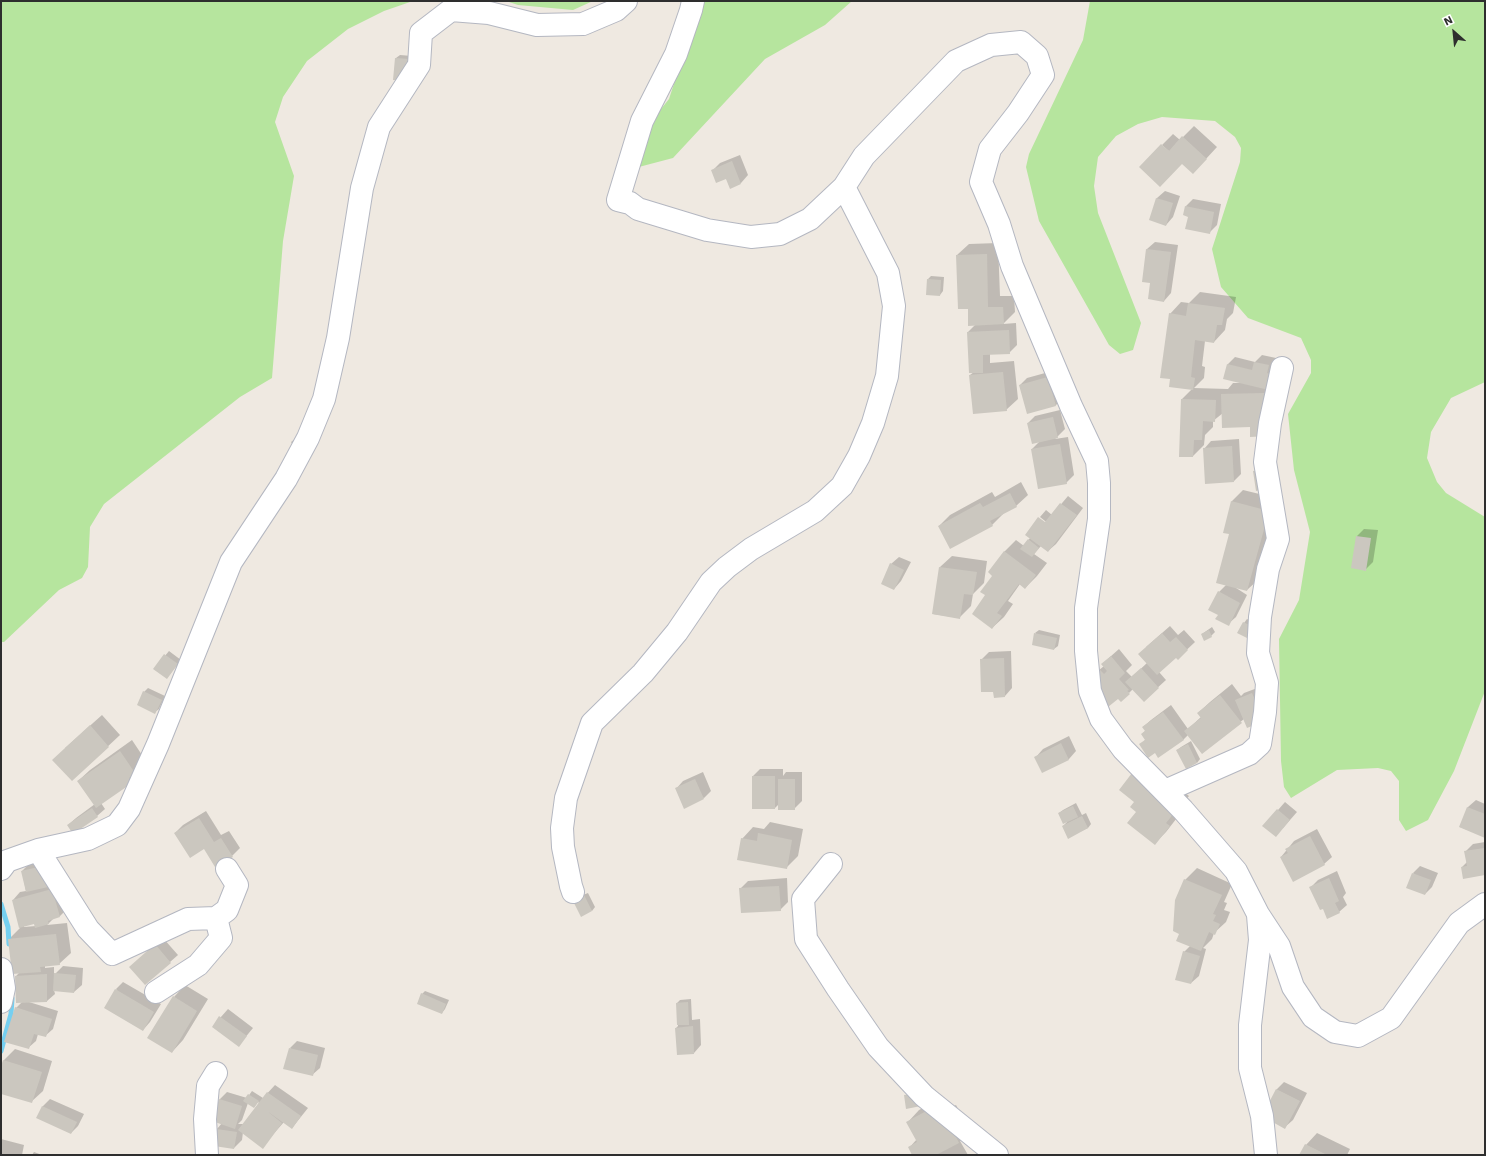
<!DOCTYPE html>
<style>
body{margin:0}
#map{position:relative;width:1486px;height:1156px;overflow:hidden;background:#efe9e1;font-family:"Work Sans",sans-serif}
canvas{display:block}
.frame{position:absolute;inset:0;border:2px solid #2e2e2e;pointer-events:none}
.north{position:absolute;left:1434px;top:12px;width:40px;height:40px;-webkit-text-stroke:3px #fff;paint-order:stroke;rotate:333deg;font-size:11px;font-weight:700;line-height:16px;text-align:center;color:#2e2e2e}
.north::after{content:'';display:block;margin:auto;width:14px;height:18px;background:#2e2e2e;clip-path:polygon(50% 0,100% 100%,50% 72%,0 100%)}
</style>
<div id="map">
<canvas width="1486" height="1156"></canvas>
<div class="frame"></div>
<div class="north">N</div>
</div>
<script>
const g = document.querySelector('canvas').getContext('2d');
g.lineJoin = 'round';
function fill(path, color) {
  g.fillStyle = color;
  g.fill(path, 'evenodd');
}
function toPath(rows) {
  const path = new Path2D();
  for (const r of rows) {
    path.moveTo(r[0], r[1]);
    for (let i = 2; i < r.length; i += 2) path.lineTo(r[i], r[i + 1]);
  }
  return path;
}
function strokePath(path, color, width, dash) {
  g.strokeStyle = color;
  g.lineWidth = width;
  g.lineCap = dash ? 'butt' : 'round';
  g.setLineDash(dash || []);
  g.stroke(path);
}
fill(toPath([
 [1,1,413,1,384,11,348,29,307,61,283,97,275,122,294,176,283,241,272,378,240,397,104,504,90,527,88,567,82,578,59,590,4,642,1,642],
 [506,1,593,1,573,10,518,5],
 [690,1,852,1,825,25,765,59,673,158,635,168,634,143,669,99,691,32],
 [1090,1,1485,1,1485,382,1451,398,1431,432,1427,458,1437,482,1446,493,1485,517,1485,691,1454,771,1428,820,1406,831,1399,820,1399,781,1391,771,1378,768,1337,770,1291,798,1284,787,1281,761,1279,639,1299,600,1310,532,1294,470,1288,414,1311,373,1311,360,1301,338,1248,318,1221,287,1212,249,1240,162,1241,148,1235,137,1215,121,1162,117,1138,124,1116,136,1098,157,1094,186,1098,213,1141,323,1133,350,1120,354,1109,345,1039,221,1026,167,1029,154,1083,40]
]), '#b6e59e');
fill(toPath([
 [400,55,412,56,394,79,396,58],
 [1194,126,1217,147,1193,173,1162,145,1173,134,1180,140],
 [740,155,748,175,741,183,730,187,726,178,712,171,720,163],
 [1165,191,1180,196,1173,217,1166,225,1150,219,1157,198],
 [1193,199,1221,204,1217,225,1209,233,1189,216,1186,206],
 [1155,242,1178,245,1171,293,1164,301,1151,282,1143,281,1147,249],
 [998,243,1000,296,1014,296,1015,312,1003,324,1016,323,1017,345,1009,353,990,353,990,363,1014,361,1018,399,1006,410,970,375,974,372,968,332,976,324,969,308,957,255,969,244],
 [931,276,944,277,943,291,940,295,928,279],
 [1200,292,1236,297,1233,313,1227,319,1225,330,1214,342,1205,341,1202,366,1205,367,1204,378,1194,388,1228,389,1233,383,1242,383,1224,378,1228,364,1235,357,1255,362,1262,355,1276,358,1274,366,1268,435,1223,413,1213,421,1213,427,1205,435,1204,445,1193,456,1180,456,1182,399,1192,389,1170,314,1181,302,1189,303],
 [1056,370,1063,398,1056,405,1028,413,1020,385,1027,378],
 [1060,410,1065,429,1055,439,1068,437,1074,475,1066,483,1032,449,1040,441,1028,423,1035,416],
 [305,431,294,447,291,442],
 [1239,439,1241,474,1234,481,1204,449,1211,441],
 [1021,482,1028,495,1016,506,1004,513,992,525,939,526,950,515,992,492,995,497],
 [1243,490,1280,499,1259,579,1247,590,1233,586,1247,595,1236,617,1228,624,1219,614,1219,592,1226,585,1230,533,1224,532,1232,501],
 [1068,496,1083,508,1056,544,1048,551,1041,546,1034,554,1047,563,1037,576,1025,588,1020,584,1008,601,1013,604,1004,617,992,628,987,595,1004,552,1016,540,1024,546,1030,538,1050,525,1040,517,1046,510,1052,515],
 [1364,529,1378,530,1373,562,1365,570,1352,567,1357,536],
 [952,556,987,561,984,583,973,594,971,606,959,618,933,614,940,567],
 [899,557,911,562,901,581,894,589,891,564],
 [1247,619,1257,624,1249,638,1244,623],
 [1170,626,1178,635,1184,630,1195,642,1178,658,1176,657,1159,672,1166,680,1144,700,1133,689,1129,693,1098,671,1104,666,1102,664,1119,649,1132,665,1126,671,1132,677,1147,663,1146,647],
 [1212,627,1215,632,1211,636,1202,634],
 [1039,630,1060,635,1058,646,1054,649,1035,633],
 [169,651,181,660,170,674,155,668],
 [1011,651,1012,688,1005,696,994,691,981,660,989,652],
 [1232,684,1241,696,1244,693,1260,687,1270,712,1244,719,1202,753,1188,735,1183,740,1155,752,1140,745,1146,739,1142,734,1146,730,1143,727,1151,720,1171,705,1188,729,1201,717,1198,713,1210,702],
 [148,688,165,696,159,709,155,712,144,692],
 [102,715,120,735,72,780,65,748],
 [1069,736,1076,751,1069,759,1043,771,1036,757,1043,749],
 [132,740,146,761,143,771,101,803,105,809,97,816,68,825,76,818,95,804,78,781,90,770],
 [1191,741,1200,759,1197,763,1177,750,1181,747],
 [1145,762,1189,796,1177,811,1180,814,1166,832,1155,843,1137,812,1135,801],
 [760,769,783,769,783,776,786,772,802,772,802,801,794,809,779,804,775,808,753,776],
 [703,772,711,791,704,798,676,789,683,781],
 [1476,800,1485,804,1485,837,1460,827,1468,807],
 [1285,802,1297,812,1283,828,1264,826],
 [1076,803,1082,815,1086,813,1091,824,1088,828,1069,837,1063,826,1067,822,1059,813,1063,810],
 [206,811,221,835,229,831,240,848,232,856,204,848,175,833,183,825],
 [770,822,803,829,798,856,786,868,742,839,753,827,764,829],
 [1317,829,1332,857,1324,864,1281,857,1294,841],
 [1485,842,1485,874,1462,867,1467,862,1465,852,1473,844],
 [50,859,67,909,60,916,54,918,47,925,67,923,71,953,59,964,45,966,45,968,54,967,54,975,63,966,83,968,82,985,74,992,54,990,55,994,47,1001,29,1002,58,1011,53,1029,45,1036,38,1034,36,1041,28,1048,16,1008,22,1002,17,1002,16,976,19,973,9,939,20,928,13,900,20,892,26,891,22,871,30,863],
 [35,923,36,926,24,927,24,926],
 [1420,866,1438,873,1432,887,1425,894,1413,873],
 [1197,868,1232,884,1224,902,1227,903,1224,910,1230,912,1226,922,1214,933,1212,939,1203,948,1206,949,1199,976,1191,983,1184,952,1190,946,1180,933,1185,880],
 [1337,871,1346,893,1343,897,1347,905,1339,912,1323,907,1311,887,1318,880],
 [787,878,788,902,780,910,741,888,748,881],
 [588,893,595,907,592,911,578,897],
 [163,938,178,955,145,984,130,967],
 [123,982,161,1004,150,1022,143,1030,116,989],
 [185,985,208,999,183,1040,172,1052,174,997],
 [425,991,449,1000,445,1009,442,1013,422,994],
 [691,999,692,1020,700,1019,701,1045,694,1053,676,1028,678,1026,677,1003,680,1000],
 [228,1009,253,1028,239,1045,213,1026],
 [297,1041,325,1048,320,1068,312,1075,290,1048],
 [15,1049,52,1061,43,1091,31,1102,1,1092,1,1069,4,1060],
 [1284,1082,1307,1093,1293,1120,1285,1127,1263,1116,1277,1089],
 [275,1085,308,1108,292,1128,284,1122,262,1147,243,1132,242,1140,234,1148,217,1129,222,1123,220,1099,227,1092,247,1098,252,1091,263,1098],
 [258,1102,259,1103,244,1124,238,1124,242,1120,248,1103,254,1107],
 [943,1097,949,1108,956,1105,970,1131,960,1141,968,1155,913,1155,909,1148,917,1139,908,1122,919,1110],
 [50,1099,84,1114,78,1126,71,1133,38,1118,43,1106],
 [1317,1133,1350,1149,1347,1155,1301,1155,1306,1145],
 [1,1139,24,1145,22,1155,1,1155],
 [34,1152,42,1155,32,1155]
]), '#0003');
strokePath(toPath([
 [1,904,8,927,9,944],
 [1,1051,11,1014,12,998]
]), '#75cff0', 5);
fill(toPath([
 [395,58,409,59,407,81,393,80],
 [1182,136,1207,159,1193,174,1182,164,1160,187,1139,167,1161,144,1169,151],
 [732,161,741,184,730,189,726,179,716,183,711,170],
 [1156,198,1173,203,1166,226,1149,220],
 [1185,206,1214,212,1210,234,1185,229,1188,217,1183,215],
 [1146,249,1171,252,1164,302,1148,299,1150,283,1142,282],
 [987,254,988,307,1003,307,1004,324,968,326,968,309,958,309,956,255],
 [927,279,941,280,940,296,926,295],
 [1188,303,1225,308,1222,325,1217,325,1214,343,1195,340,1191,377,1195,378,1193,390,1169,387,1170,379,1160,378,1169,313,1186,316],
 [1009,330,1010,354,983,355,983,373,969,373,967,332],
 [1254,362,1269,365,1267,373,1272,375,1269,390,1223,379,1227,364,1252,370],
 [1003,372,1007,411,973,414,969,375],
 [1048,377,1056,406,1027,414,1019,385],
 [1266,393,1268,436,1250,437,1250,427,1222,428,1221,394],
 [1181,399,1216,400,1215,422,1203,421,1202,440,1194,440,1193,457,1179,457],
 [1053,417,1058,438,1032,444,1027,423],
 [1060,444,1067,484,1038,489,1031,449],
 [1232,446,1234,482,1205,484,1203,448],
 [1265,469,1269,488,1256,491,1253,471],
 [1010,493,1017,507,990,521,993,526,950,549,938,526,980,503,983,507],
 [1231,501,1269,511,1247,591,1216,583,1229,534,1223,533],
 [1060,503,1077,515,1048,552,1025,535,1038,517,1045,522],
 [1356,536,1371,538,1366,571,1351,568],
 [1028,539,1039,548,1032,557,1020,549],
 [1004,551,1036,575,1025,589,1019,584,997,613,1002,616,992,629,972,614,985,595,980,592,992,576,988,572],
 [890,563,904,570,894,590,881,584],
 [939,567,977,572,973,595,964,594,960,619,932,614],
 [1218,591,1240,603,1229,626,1215,619,1218,615,1208,610],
 [1243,622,1255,628,1249,639,1237,633],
 [1209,630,1212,637,1204,641,1201,634],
 [1034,633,1057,638,1054,650,1032,645],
 [1162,633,1170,642,1176,637,1188,650,1178,660,1176,658,1157,675,1138,654],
 [164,654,178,664,167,679,153,669],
 [1111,656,1125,673,1119,679,1129,690,1127,691,1130,694,1121,702,1118,699,1108,707,1090,686,1090,678,1100,670,1104,674,1107,671,1101,664],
 [1004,658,1005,697,994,698,993,692,981,692,980,659],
 [1141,668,1159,688,1144,702,1125,682],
 [143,691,162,700,155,714,137,705],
 [1252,693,1264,721,1247,728,1235,700],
 [1220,695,1242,723,1202,754,1184,731,1201,718,1197,713],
 [1163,712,1184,740,1158,758,1155,753,1148,758,1139,744,1145,740,1141,734,1145,731,1142,727],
 [90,725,109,747,72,781,52,760],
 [1061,743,1069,760,1042,773,1034,757],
 [1188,744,1197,763,1186,769,1176,750],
 [120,751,135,773,129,778,132,783,96,808,77,781],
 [1132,773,1178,808,1166,823,1170,826,1155,845,1127,823,1136,812,1130,807,1134,802,1119,790],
 [752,776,775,776,775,809,752,809],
 [695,779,704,799,684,809,675,788],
 [778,779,795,779,795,810,778,810],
 [1073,806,1078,817,1063,824,1058,813],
 [1467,807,1485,814,1485,838,1459,827],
 [92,808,98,817,73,834,67,825],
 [1277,809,1290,820,1276,837,1262,826],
 [1082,816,1088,828,1068,839,1062,826],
 [199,818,214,842,221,838,233,857,215,867,204,849,190,858,174,833],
 [758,833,792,840,787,869,737,860,741,838,757,841],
 [1310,836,1325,865,1293,882,1280,857,1288,853,1285,849],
 [1485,848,1485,875,1463,879,1461,867,1467,866,1464,851],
 [43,866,48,887,26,892,21,871],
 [1412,873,1431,880,1425,895,1406,888],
 [1329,878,1339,901,1335,903,1340,913,1327,919,1323,909,1320,910,1309,887],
 [1184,879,1222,895,1213,914,1216,915,1213,921,1220,924,1215,935,1209,932,1201,951,1176,941,1179,934,1173,931,1175,900],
 [779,886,781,911,741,913,739,888],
 [52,889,60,917,48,921,49,924,35,928,34,924,19,928,12,900],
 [584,895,592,911,581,917,573,901],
 [56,934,60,965,40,967,41,972,12,974,8,939],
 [155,944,171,963,145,985,129,967],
 [1183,951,1200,956,1191,984,1175,980],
 [54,973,76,975,74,993,53,991],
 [47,974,47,1002,16,1003,15,976],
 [115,989,154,1012,143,1031,104,1008],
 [421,993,446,1004,442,1014,417,1004],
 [173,996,197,1011,172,1053,147,1038],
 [688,1002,689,1025,677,1025,676,1003],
 [15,1007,52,1019,46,1037,34,1034,29,1049,4,1042],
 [219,1016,247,1036,239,1047,212,1027],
 [693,1026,694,1054,677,1055,675,1028],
 [289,1048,318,1055,313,1076,283,1069],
 [3,1060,42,1072,32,1103,1,1094,1,1066],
 [1276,1089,1300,1101,1285,1129,1262,1116],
 [267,1092,301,1116,292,1129,267,1111,282,1123,263,1149,238,1130],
 [919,1093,921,1106,906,1109,904,1095],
 [248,1094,259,1101,254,1108,243,1101],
 [219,1099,242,1106,235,1129,212,1121],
 [42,1106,77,1122,71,1134,36,1118],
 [932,1108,945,1115,959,1143,936,1155,912,1155,908,1147,917,1142,906,1122],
 [216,1129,237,1132,234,1149,214,1146],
 [1305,1144,1327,1155,1299,1155]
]), '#cbc7bf');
const minor = toPath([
 [693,1,691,10,676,54,642,121,618,200,630,203,638,209,707,230,751,237,780,234,810,219,844,187,864,156,956,61,991,45,1021,42,1037,56,1043,75,1018,113,990,149,981,182,999,224,1012,266,1071,406,1097,461,1099,483,1099,519,1086,608,1086,651,1090,691,1101,719,1123,749,1183,810,1236,871,1258,914,1279,946,1293,987,1313,1017,1335,1032,1358,1036,1391,1018,1459,923,1485,904],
 [1165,791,1249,754,1260,744,1265,712,1267,683,1258,653,1260,617,1268,569,1278,539,1265,462,1270,423,1282,368],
 [38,850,88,929,112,954,188,919,216,918,221,938,198,965,156,992],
 [831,864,803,899,806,939,838,989,878,1047,924,1096,997,1155],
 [1,869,7,861,38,850,88,839,117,825,129,809,158,744,231,562,286,479,308,438,324,399,338,338,362,188,379,127,419,65,421,33,451,10,489,13,537,25,583,24,616,10,626,1],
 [573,892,571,886,563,847,562,828,566,798,592,723,643,673,677,632,711,582,727,567,751,549,815,511,842,486,859,456,873,423,887,376,894,306,888,273,844,187],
 [1258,915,1260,940,1250,1025,1250,1068,1262,1116,1266,1155],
 [216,918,227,910,237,885,227,869],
 [1,969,4,988,1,1002],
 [207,1155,205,1119,208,1086,216,1073]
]);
strokePath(minor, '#b4b7c1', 24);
strokePath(minor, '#fff', 22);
</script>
